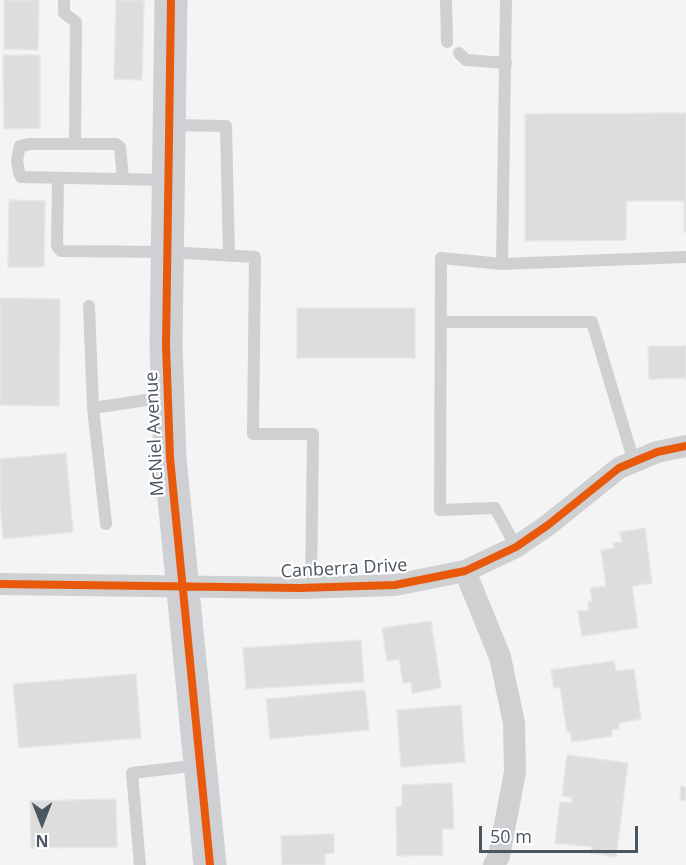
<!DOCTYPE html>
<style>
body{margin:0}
#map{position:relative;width:686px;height:865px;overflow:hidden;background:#f4f4f4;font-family:"Open Sans",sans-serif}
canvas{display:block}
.north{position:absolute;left:12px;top:793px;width:60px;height:60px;-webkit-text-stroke:4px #fff;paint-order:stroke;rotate:180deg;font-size:16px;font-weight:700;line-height:24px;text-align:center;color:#4a5661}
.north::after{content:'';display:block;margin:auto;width:21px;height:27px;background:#4a5661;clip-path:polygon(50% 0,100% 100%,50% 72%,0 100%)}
.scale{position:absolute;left:479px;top:826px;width:159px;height:27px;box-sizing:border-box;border:3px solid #4a5661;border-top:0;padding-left:8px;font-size:18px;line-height:21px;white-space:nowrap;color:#4a5661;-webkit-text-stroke:4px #fff;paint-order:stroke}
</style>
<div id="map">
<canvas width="686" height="865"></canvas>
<div class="north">N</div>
<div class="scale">50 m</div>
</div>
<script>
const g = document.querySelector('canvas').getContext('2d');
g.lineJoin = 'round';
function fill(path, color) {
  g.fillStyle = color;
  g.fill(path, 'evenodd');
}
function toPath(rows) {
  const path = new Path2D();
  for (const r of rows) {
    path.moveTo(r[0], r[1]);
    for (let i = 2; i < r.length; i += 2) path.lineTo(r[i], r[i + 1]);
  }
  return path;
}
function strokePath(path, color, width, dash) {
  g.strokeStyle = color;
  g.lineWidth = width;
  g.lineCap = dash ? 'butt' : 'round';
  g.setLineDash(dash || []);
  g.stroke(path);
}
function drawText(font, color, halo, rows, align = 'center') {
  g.font = font + ' "Open Sans",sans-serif';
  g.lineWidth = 4.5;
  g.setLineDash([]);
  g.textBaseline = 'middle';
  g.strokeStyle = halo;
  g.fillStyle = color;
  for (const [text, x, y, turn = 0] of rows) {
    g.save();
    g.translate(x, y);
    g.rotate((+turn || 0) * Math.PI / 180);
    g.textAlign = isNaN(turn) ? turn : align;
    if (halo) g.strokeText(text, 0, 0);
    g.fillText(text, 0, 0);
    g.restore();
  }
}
const building = toPath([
 [4,0,39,0,38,50,4,49,4,0],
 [116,0,144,0,142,80,114,79,116,0],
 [3,55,40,55,40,128,4,129,3,55],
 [686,113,686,232,684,232,684,201,626,201,626,240,525,241,525,114,686,113],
 [9,200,45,201,44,267,8,267,9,200],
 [0,298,60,299,59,406,0,405,0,298],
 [297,308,415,308,415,358,297,358,297,308],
 [648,346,686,346,686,380,686,378,649,379,648,346],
 [66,453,73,532,3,539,0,500,0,459,66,453],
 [645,528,652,583,632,586,638,628,582,636,578,611,589,610,588,602,592,602,590,588,606,586,601,550,614,548,613,543,622,542,620,532,645,528],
 [431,621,441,688,412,693,411,682,403,683,399,659,387,661,382,628,431,621],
 [361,640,364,682,246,689,243,648,361,640],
 [614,661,616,671,634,669,641,719,619,723,619,729,611,730,612,736,572,742,570,732,567,732,560,687,554,688,551,670,614,661],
 [136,674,141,738,19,748,13,684,136,674],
 [365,690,369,730,270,739,266,699,365,690],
 [461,705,465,762,401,767,397,710,461,705],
 [567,755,628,763,616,857,591,853,592,847,555,843,560,802,571,803,572,797,562,796,567,755],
 [452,783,454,829,442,829,443,855,397,856,396,807,402,806,402,785,452,783],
 [681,786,686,787,686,800,680,800,681,786],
 [116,799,117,847,31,848,30,801,116,799],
 [334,834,334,853,325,854,325,865,282,865,281,836,334,834]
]);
fill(building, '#ddddde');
strokePath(building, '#e5e6e7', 1.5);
strokePath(toPath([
 [64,0,64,13,76,22,75,144],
 [446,0,447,42],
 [506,0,502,264,441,258,440,510,495,508,516,547],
 [459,53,466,60,506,63],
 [171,125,226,126,229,256],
 [58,178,57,246,61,251,167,252,255,257,253,434,313,434,311,588],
 [123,179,120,147,116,144,30,144,20,146,17,160,19,173,21,177,167,180],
 [502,264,686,257],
 [89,306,93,408],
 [441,322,592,322,634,462],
 [106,524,93,408,166,397],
 [140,865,132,773,200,765]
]), '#ced0d2', 12);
strokePath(toPath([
 [465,571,500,657,514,723,515,772,499,856,494,865],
 [0,584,299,588,395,585,465,571,516,547,548,525,619,468,657,452,686,446]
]), '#ced0d2', 22);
strokePath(toPath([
 [171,0,166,345,170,458,210,865]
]), '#ced0d4', 33);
strokePath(toPath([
 [171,0,166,345,170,458,210,865],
 [0,584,299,588,395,585,465,571,516,547,548,525,619,468,657,452,686,446]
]), '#e8590c', 8);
drawText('18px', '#4a5661', '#fff', [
 ["McNiel Avenue",155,434,-93],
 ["Canberra Drive",344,569,-3]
]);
</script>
